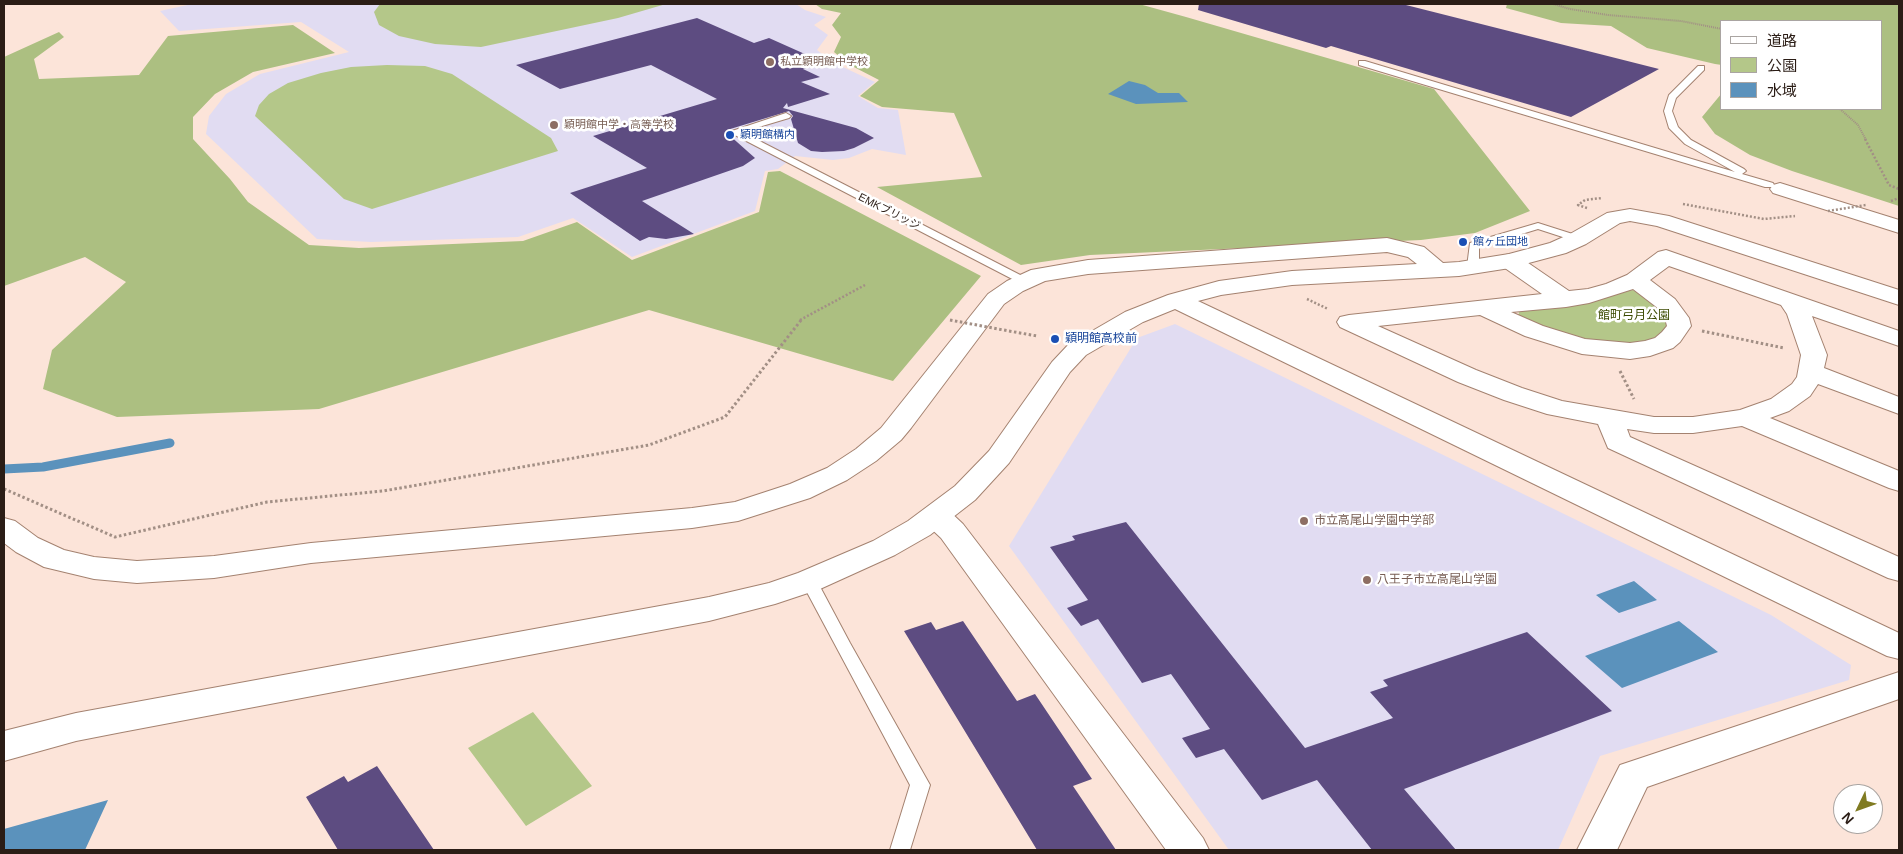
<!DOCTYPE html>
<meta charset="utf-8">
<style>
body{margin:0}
#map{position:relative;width:1903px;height:854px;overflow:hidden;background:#fce4d9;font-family:Helvetica,"Noto Sans JP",sans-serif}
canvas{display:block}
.frame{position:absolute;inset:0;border:5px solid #2b1d16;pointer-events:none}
.legend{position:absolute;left:1720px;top:20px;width:162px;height:90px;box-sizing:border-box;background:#fff;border:1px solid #aaa5a2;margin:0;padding:6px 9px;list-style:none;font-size:15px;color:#2b1d16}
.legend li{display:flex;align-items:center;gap:10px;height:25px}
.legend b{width:25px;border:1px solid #aaa5a2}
.north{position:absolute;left:1833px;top:784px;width:50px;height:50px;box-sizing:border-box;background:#fff;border:1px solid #aaa5a2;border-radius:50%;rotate:228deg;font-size:14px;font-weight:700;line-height:20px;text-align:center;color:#2b1d16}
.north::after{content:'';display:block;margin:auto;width:18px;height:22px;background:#807b22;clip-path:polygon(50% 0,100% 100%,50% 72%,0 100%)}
</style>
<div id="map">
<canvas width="1903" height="854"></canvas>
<div class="frame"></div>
<ul class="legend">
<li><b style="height:6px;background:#fff"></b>道路</li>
<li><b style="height:14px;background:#b4c789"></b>公園</li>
<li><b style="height:14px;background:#5b92bc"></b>水域</li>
</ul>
<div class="north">N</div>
</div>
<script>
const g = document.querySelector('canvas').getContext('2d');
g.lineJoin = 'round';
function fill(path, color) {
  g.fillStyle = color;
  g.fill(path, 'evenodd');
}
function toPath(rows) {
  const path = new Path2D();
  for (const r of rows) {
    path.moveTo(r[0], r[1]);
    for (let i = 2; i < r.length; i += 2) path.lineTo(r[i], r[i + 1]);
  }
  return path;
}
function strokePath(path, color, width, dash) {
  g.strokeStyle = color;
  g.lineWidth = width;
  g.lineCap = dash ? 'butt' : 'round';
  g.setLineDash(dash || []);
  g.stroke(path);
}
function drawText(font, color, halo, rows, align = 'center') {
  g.font = font + ' Helvetica,"Noto Sans JP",sans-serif';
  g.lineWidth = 5;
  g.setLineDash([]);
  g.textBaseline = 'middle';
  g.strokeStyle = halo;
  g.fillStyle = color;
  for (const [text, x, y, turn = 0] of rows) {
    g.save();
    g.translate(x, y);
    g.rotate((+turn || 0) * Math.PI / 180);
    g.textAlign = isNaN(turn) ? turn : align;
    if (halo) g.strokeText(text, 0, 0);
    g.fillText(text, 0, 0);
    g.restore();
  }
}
fill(toPath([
 [192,4,796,4,805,10,826,17,814,25,828,35,817,50,832,62,875,82,858,96,878,108,898,110,906,155,872,149,849,158,833,160,795,156,778,169,765,171,755,211,632,257,573,218,518,237,371,242,317,239,206,134,209,116,226,94,260,74,349,52,301,22,179,31,160,11],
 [1175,324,1771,615,1851,665,1849,680,1600,756,1558,850,1229,850,1009,546,1137,338]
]), '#e1dcf2');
fill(toPath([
 [380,4,666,4,618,18,481,47,435,44,399,36,379,25,374,12],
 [387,65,425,66,452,74,551,138,558,151,372,209,344,199,255,116,259,105,269,94,288,83,321,73,351,67],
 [1632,290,1650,294,1669,322,1662,334,1645,342,1605,344,1557,336,1518,320,1519,311,1595,300],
 [533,712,592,786,526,826,468,748]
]), '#b4c789');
fill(toPath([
 [815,4,1139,4,1186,17,1434,89,1530,211,1475,233,1421,240,1090,255,1021,265,877,187,982,177,954,113,882,107,860,96,879,80,850,65,834,52,841,37,832,25,841,13,822,9],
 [1507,4,1899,4,1899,206,1792,171,1750,155,1715,134,1702,117,1722,93,1722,109,1882,109,1882,21,1722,21,1722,65,1715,64,1647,48,1611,26,1561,23,1506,8],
 [293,25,335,53,253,72,215,94,193,117,193,139,230,179,248,202,309,245,359,248,523,241,577,222,632,260,759,212,768,172,780,171,981,276,893,381,649,310,319,409,117,417,43,389,52,350,126,282,85,257,4,286,4,57,59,32,64,37,34,59,39,79,139,75,168,36]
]), '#acbf81');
fill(toPath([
 [1129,81,1145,85,1158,93,1179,93,1188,102,1136,104,1108,94],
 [1634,581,1657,600,1619,613,1596,595],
 [1679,621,1718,652,1622,688,1585,656],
 [108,800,85,850,4,850,4,829]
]), '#5b92bc');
strokePath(toPath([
 [4,469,43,467,170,443]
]), '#5b92bc', 9);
fill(toPath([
 [1199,4,1402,4,1659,69,1571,117,1331,46,1326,48,1198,10],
 [697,18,754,43,769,38,825,63,803,69,820,77,801,82,830,94,788,107,787,103,783,108,856,128,874,138,854,148,844,151,822,152,811,151,798,143,791,119,793,116,789,111,727,130,728,134,755,158,743,166,642,201,694,234,666,239,649,237,640,241,570,193,647,168,593,136,717,99,651,65,560,89,516,65],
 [1126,522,1305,748,1393,718,1370,692,1388,686,1383,680,1527,632,1612,711,1404,789,1456,850,1372,850,1317,780,1262,800,1224,749,1196,758,1182,738,1210,729,1171,674,1142,683,1098,619,1081,626,1067,608,1088,600,1050,547,1075,540,1072,536],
 [963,621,1017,701,1035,694,1092,779,1073,786,1116,850,1037,850,904,631,931,622,936,630],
 [377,766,434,850,338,850,306,797,344,776,348,782]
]), '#5d4c81');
const lane = toPath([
 [1359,61,1365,61,1735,172,1685,144,1669,128,1664,111,1669,95,1698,66,1704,66,1704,70,1676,98,1672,111,1678,127,1691,140,1744,169,1746,171,1742,174,1773,183,1774,185,1773,187,1765,187,1359,65,1359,61],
 [786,113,791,116,789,118,742,132,1028,279,1030,281,1028,283,1020,283,729,132,786,113],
 [1538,223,1582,237,1583,239,1578,242,1538,229,1479,247,1479,267,1473,270,1467,267,1470,243,1538,223],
 [809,575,815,577,817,581,850,643,930,785,910,850,890,850,910,785,801,581,803,577,809,575]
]);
const street = toPath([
 [1666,250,1899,331,1899,346,1812,316,1827,355,1824,368,1899,397,1899,414,1818,384,1810,396,1789,411,1770,418,1899,471,1899,491,1889,488,1742,426,1693,433,1654,433,1627,429,1630,437,1899,557,1899,581,1888,578,1608,448,1598,424,1547,414,1504,400,1458,382,1340,327,1337,322,1340,317,1349,315,1542,294,1502,266,1499,261,1502,256,1510,254,1518,256,1569,291,1588,289,1606,284,1627,275,1658,252,1666,250],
 [1669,266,1781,305,1787,314,1801,355,1797,377,1792,384,1771,399,1740,410,1693,417,1654,417,1562,401,1522,388,1476,370,1378,326,1480,315,1525,336,1582,354,1630,359,1650,356,1673,348,1680,342,1691,326,1689,318,1675,299,1650,280,1669,266],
 [1633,289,1659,309,1665,318,1667,326,1662,332,1655,338,1645,341,1630,343,1585,339,1543,326,1511,312,1566,307,1589,303,1633,289],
 [936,506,947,509,963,524,1203,838,1209,850,1166,850,941,538,925,523,921,516,925,509,936,506],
 [1899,672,1899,699,1647,787,1617,850,1577,850,1620,765,1899,672]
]);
const secondary = toPath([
 [1780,183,1899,220,1899,233,1773,193,1770,189,1773,185,1780,183],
 [1630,209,1669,216,1899,290,1899,305,1657,226,1630,221,1620,223,1586,244,1566,253,1510,268,1459,276,1292,285,1221,295,1198,301,1899,633,1899,659,1887,656,1175,309,1143,322,1086,355,1070,372,1009,463,975,500,930,535,895,555,820,589,775,604,709,621,122,732,76,741,4,761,4,731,76,713,709,597,769,583,798,573,873,541,908,521,955,486,989,451,1052,362,1068,345,1125,312,1168,295,1219,281,1292,271,1417,264,1408,257,1387,252,1088,274,1045,281,1023,291,1004,304,911,428,901,440,876,461,847,480,810,498,738,521,692,528,311,563,214,578,137,583,94,579,44,567,16,552,4,543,4,518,15,521,38,538,64,550,94,557,137,561,214,556,311,543,692,508,735,502,790,484,827,468,856,449,881,428,988,294,1007,281,1031,270,1088,260,1387,238,1424,247,1443,263,1459,262,1509,254,1550,243,1570,234,1607,213,1630,209]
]);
strokePath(lane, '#a48270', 2);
strokePath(street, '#a48270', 2);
strokePath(secondary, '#a48270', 2);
strokePath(toPath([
 [1553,4,1570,9,1608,15,1681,21,1722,29],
 [1840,109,1858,125,1866,140]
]), '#a28f85', 2, [1, 1]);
strokePath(toPath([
 [1865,139,1889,185,1899,189],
 [1891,201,1899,198],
 [1683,204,1764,219,1795,216],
 [1587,208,1578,205,1585,200,1602,198],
 [1307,299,1328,309],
 [800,320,865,285]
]), '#a28f85', 2.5, [2, 2]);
strokePath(toPath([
 [1009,331,1037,336],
 [1702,331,1784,348],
 [1620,371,1634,399],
 [4,489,115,537,267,502,383,491,649,445,725,417,802,319]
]), '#a28f85', 3, [2.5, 2.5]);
fill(lane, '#fff');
fill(street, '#fff');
fill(secondary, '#fff');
strokePath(toPath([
 [1828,211,1866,205]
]), '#a28f85', 2.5, [2, 2]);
strokePath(toPath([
 [950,320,1009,331]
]), '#a28f85', 3, [2.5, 2.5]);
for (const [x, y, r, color] of [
 [770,62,5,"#8d6e63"],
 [554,125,5,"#8d6e63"],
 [730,135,5,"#1a4fb4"],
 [1463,242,5,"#1a4fb4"],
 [1055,339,5,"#1a4fb4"],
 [1304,521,5,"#8d6e63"],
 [1367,580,5,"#8d6e63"]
]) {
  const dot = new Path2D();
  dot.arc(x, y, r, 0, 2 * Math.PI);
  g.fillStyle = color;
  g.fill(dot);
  strokePath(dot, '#fff', 2);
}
drawText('11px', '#785e54', '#fff', [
 ["私立穎明館中学校",780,62],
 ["穎明館中学・高等学校",564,125]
], 'left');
drawText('11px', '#164399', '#fff', [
 ["穎明館構内",740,135],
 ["館ヶ丘団地",1473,242]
], 'left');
drawText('11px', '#2b1d16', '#fff', [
 ["EMKブリッジ",889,212,27]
]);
drawText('12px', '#3b4a00', '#fff', [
 ["館町弓月公園",1634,316]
]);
drawText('12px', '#164399', '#fff', [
 ["穎明館高校前",1065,339]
], 'left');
drawText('12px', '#785e54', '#fff', [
 ["市立高尾山学園中学部",1314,521],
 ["八王子市立高尾山学園",1377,580]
], 'left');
</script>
